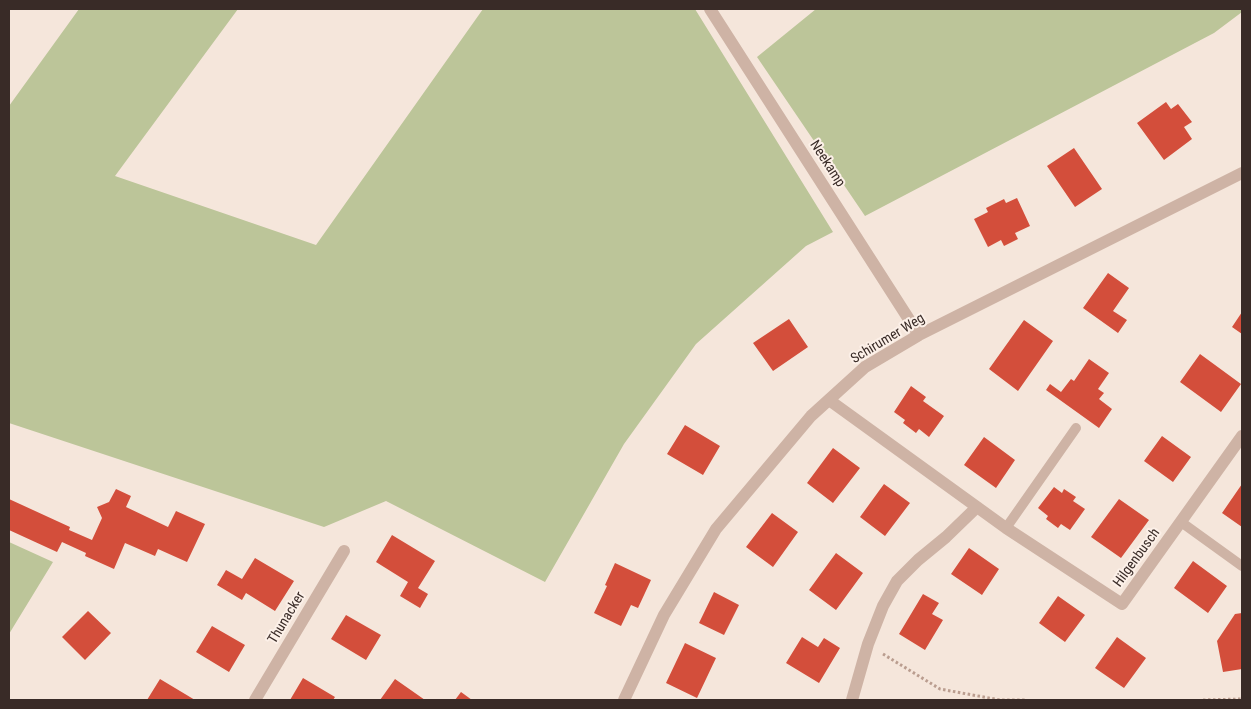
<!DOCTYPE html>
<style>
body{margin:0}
#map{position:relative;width:1251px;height:709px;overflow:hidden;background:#f5e6db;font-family:"Roboto Condensed",sans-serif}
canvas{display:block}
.frame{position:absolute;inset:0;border:10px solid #392b27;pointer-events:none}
</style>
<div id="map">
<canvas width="1251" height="709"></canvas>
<div class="frame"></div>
</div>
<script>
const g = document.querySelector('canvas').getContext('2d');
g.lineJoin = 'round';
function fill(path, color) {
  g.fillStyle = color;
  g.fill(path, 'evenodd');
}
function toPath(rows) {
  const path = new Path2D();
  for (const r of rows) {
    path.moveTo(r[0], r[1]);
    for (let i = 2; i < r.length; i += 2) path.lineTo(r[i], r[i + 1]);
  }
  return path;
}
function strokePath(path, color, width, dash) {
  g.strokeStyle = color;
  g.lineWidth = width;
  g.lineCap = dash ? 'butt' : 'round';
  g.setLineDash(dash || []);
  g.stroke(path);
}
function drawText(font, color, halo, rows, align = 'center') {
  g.font = font + ' "Roboto Condensed",sans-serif';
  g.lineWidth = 4;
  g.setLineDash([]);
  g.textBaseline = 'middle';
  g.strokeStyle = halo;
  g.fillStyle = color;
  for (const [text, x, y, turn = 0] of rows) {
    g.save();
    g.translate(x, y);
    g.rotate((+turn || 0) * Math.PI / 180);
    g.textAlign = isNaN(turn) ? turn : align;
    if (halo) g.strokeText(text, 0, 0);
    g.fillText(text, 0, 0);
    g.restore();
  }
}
fill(toPath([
 [79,9,238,9,115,176,316,245,483,9,695,9,833,232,806,246,696,344,624,444,545,582,386,501,324,527,9,423,9,106],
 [816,9,1242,9,1242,12,1214,33,865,216,757,57],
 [9,542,53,562,9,634]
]), '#bcc599');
fill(toPath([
 [1166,102,1171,109,1178,104,1192,122,1184,127,1192,139,1164,160,1137,123],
 [1074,148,1102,189,1075,207,1047,166],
 [1017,198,1030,226,1015,233,1018,239,1004,246,1001,240,988,247,974,219,988,212,986,208,1004,199,1006,203],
 [1108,273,1129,288,1113,311,1127,320,1118,333,1083,308],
 [1242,312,1242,334,1232,327],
 [789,319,808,347,773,371,753,343],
 [1024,320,1053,341,1018,391,989,369],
 [1200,354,1241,384,1221,412,1180,382],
 [1089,359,1109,373,1098,389,1104,393,1099,399,1112,409,1099,428,1046,390,1050,384,1061,392,1071,379,1074,381],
 [911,386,926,397,923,401,944,416,929,437,919,429,916,433,903,423,905,420,894,412],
 [685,425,720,446,703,475,667,454],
 [1162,436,1191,457,1173,482,1144,461],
 [984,437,1015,460,996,488,964,465],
 [833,448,860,468,833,503,807,483],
 [884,484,910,503,885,536,860,517],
 [1242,484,1242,527,1222,513],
 [1054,487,1062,493,1064,489,1076,497,1073,501,1085,509,1070,530,1061,524,1058,528,1046,519,1048,516,1038,508],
 [116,489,131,496,126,507,168,527,176,511,205,524,187,562,158,549,155,556,125,543,114,569,85,556,86,553,62,542,57,552,9,530,9,499,70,527,69,530,92,540,102,518,97,507,109,502],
 [1119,499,1149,520,1121,558,1091,537],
 [772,513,798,532,773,567,746,547],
 [392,535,435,561,418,588,428,594,420,608,400,596,408,582,376,562],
 [969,548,999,569,982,595,951,574],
 [836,553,863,573,836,610,809,590],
 [255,558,294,581,275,611,246,593,242,600,217,585,226,570,242,579],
 [1193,561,1227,586,1208,613,1174,588],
 [615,563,651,580,638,608,631,605,621,626,594,613,607,586,605,585],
 [714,592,739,605,724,635,699,623],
 [923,594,939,603,932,614,943,620,925,650,899,634],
 [1058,596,1085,615,1065,642,1039,623],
 [88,611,111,633,85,660,62,637],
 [1242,613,1242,669,1223,672,1217,641,1235,614],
 [346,615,381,635,366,660,331,639],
 [212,626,245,645,229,672,196,652],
 [802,637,818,647,824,638,840,648,819,683,786,663],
 [1117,637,1146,658,1124,688,1095,668],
 [685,643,716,658,697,698,666,683],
 [303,678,335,697,333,700,290,700],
 [160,679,195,700,147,700],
 [395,679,425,700,380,700],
 [461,692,472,700,455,700]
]), '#d34e3b');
strokePath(toPath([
 [883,654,940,689,1000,700,1027,700],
 [1203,700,1242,699]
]), '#ba9d8f', 3, [2.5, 2.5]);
strokePath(toPath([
 [1181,522,1242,566],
 [1006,528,1076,428]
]), '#ceb3a5', 10);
strokePath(toPath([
 [710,9,919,335],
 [829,400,1006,528,1122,604,1242,436],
 [255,700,344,551],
 [624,700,664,615,716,529,811,416,865,367,919,335,1242,173],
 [852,700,868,644,883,606,897,581,918,560,946,537,977,507]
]), '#ceb3a5', 12);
drawText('14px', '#392b27', '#fcf0e8', [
 ["Neekamp",827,164,57],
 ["Schirumer Weg",888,339,-31],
 ["Hilgenbusch",1137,558,-54],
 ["Thunacker",287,618,-59]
]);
</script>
